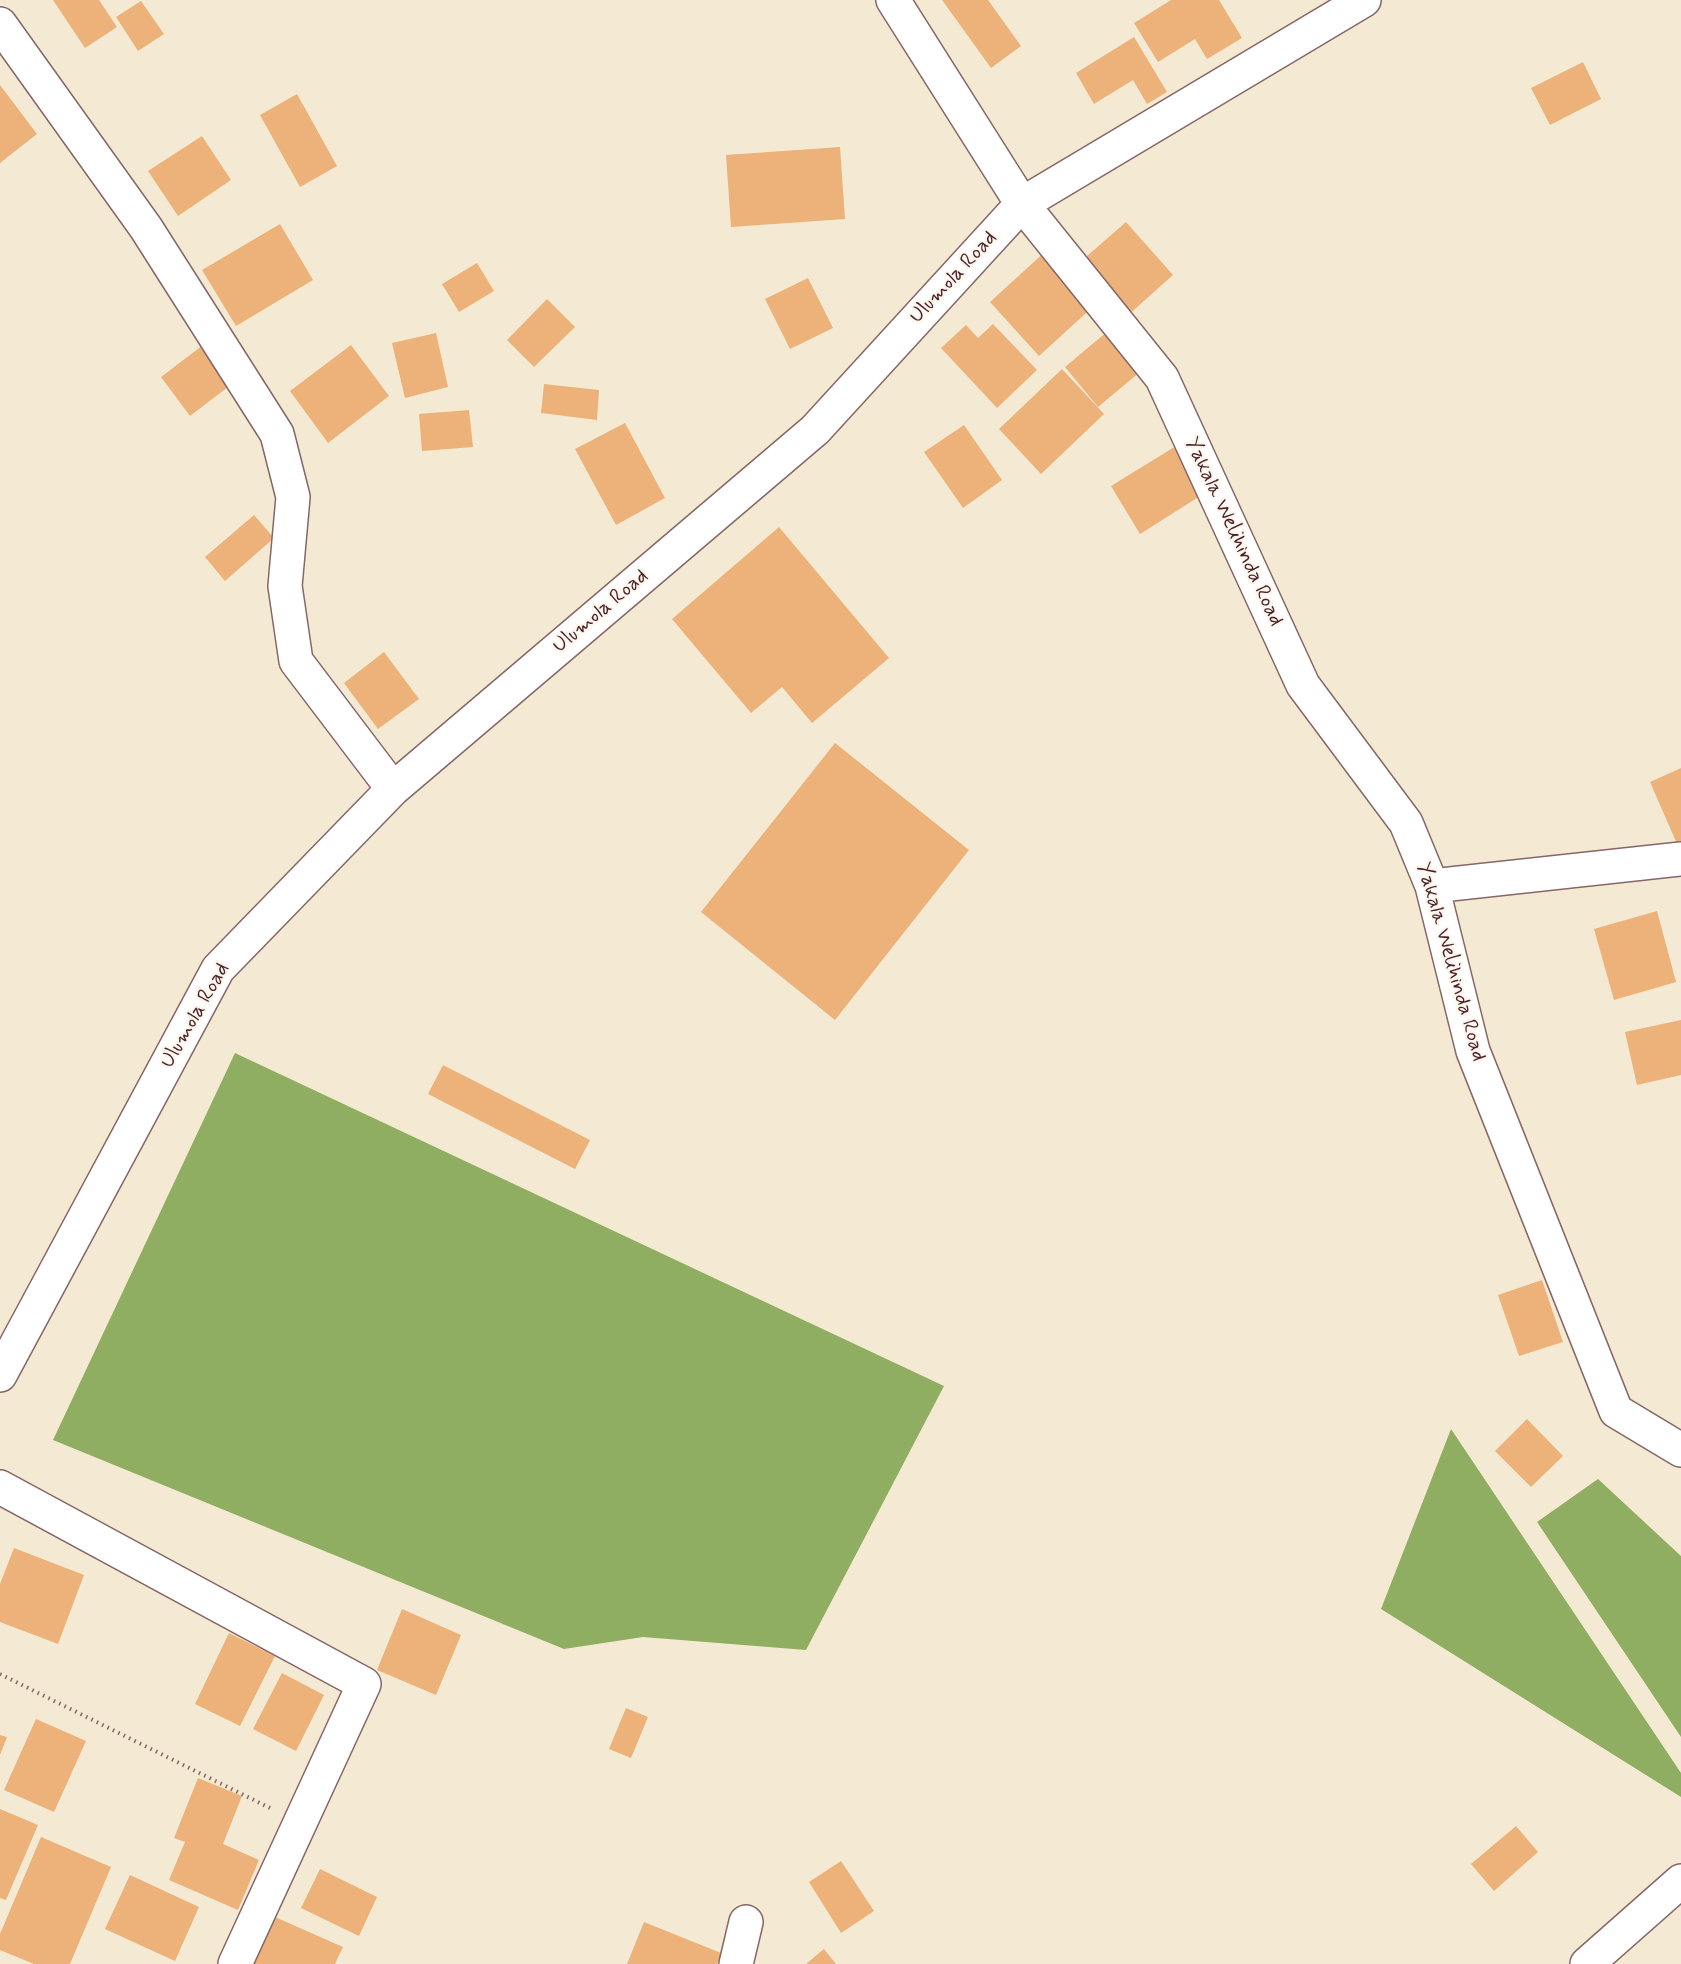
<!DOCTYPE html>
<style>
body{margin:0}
canvas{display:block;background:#f4ead3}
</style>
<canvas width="1681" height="1964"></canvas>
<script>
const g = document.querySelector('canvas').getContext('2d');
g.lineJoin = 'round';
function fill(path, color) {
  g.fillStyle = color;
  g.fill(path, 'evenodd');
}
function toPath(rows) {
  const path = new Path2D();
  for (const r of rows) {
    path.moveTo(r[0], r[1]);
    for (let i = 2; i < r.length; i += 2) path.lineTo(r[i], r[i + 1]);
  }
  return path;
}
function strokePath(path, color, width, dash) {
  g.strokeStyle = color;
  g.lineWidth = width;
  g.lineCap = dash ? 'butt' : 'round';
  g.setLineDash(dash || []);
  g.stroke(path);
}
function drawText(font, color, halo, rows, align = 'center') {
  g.font = font + ' Mynerve,sans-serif';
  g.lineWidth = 4.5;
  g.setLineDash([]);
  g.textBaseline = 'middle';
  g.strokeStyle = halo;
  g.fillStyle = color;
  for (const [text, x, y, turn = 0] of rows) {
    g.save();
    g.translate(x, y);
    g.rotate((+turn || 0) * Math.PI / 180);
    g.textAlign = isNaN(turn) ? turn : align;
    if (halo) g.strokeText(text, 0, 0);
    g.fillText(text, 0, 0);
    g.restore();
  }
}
fill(toPath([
 [235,1053,944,1386,806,1650,643,1637,564,1649,53,1440],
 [1451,1429,1681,1773,1681,1797,1381,1609],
 [1598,1479,1681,1556,1681,1737,1537,1522]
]), '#90ae61');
fill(toPath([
 [53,0,99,0,117,27,85,48],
 [942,0,988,0,1021,46,991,68],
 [1171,0,1219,0,1242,38,1207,59,1195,39,1158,62,1134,23],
 [141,1,164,34,138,51,116,17],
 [1134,37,1167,92,1147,104,1133,80,1094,104,1076,73],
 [1583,62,1601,99,1550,125,1531,88],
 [0,85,37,134,0,163],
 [297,94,337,166,300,187,260,115],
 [202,136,231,180,178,216,148,171],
 [840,147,845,219,731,227,726,155],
 [1126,222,1173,275,1126,317,1079,263],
 [280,224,313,280,236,326,202,270],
 [1048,249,1097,303,1039,356,990,302],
 [477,263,494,291,459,312,442,284],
 [808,278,833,328,790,349,765,299],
 [547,299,575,327,534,367,507,340],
 [993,324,1037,370,997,408,941,348,966,325,978,338],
 [1114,326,1147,366,1098,407,1065,367],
 [436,333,448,387,405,398,392,343],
 [203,345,232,384,190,416,161,377],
 [351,345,389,396,328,443,290,391],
 [1062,369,1104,414,1041,474,999,429],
 [544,384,599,390,597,420,541,413],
 [469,410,473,447,422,451,419,414],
 [625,423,665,498,616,525,575,449],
 [964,425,1002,480,963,508,924,452],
 [1176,446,1205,493,1140,534,1111,486],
 [254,515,274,538,225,581,205,557],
 [779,527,889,658,812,723,782,687,751,713,672,619],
 [384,652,419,699,378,729,344,683],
 [835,743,969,850,835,1020,701,912],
 [1681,768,1681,845,1678,846,1650,782],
 [1657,911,1676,982,1614,1000,1594,929],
 [1681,1020,1681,1075,1637,1085,1625,1032],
 [443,1065,590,1140,575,1169,428,1094],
 [1542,1280,1563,1342,1519,1356,1498,1295],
 [1527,1419,1563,1456,1531,1487,1495,1451],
 [14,1548,84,1575,58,1644,0,1622,0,1584],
 [402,1609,461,1635,436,1695,377,1670],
 [229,1633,275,1656,240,1726,195,1704],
 [282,1673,324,1695,296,1751,253,1729],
 [626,1708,648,1717,631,1758,609,1749],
 [36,1719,86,1741,54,1812,4,1790],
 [0,1735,7,1737,0,1755],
 [198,1778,242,1796,223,1844,259,1860,238,1910,169,1880,185,1842,174,1838],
 [0,1809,38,1825,6,1900,0,1898],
 [1516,1826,1538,1852,1494,1891,1471,1864],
 [41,1837,111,1867,70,1964,34,1964,0,1950,0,1934],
 [841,1861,874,1911,841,1933,809,1882],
 [320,1869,377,1897,359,1936,301,1908],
 [130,1875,199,1907,175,1961,105,1929],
 [275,1917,343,1947,335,1964,254,1964],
 [644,1922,721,1953,717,1964,627,1964],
 [824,1949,836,1964,806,1964]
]), '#ecb279');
const minor = toPath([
 [893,0,1022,204,1162,378,1303,685,1406,823,1432,886,1473,1051,1616,1411,1681,1450],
 [0,24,146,228,277,434,293,497,285,586,296,661,393,789],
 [1432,886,1681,859],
 [0,1375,218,969,393,789,815,430,1022,204,1364,0],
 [0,1487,364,1684,235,1964],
 [736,1964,746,1922],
 [1587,1964,1681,1881]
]);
strokePath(minor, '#866666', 36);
strokePath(toPath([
 [0,1674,270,1808]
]), '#866666', 4, [1.5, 4.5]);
strokePath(minor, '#fff', 33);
drawText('21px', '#4a1f2b', '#fbf7ec', [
 ["Ulumola Road",954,278,-47],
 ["Yakala Welihinda Road",1233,532,65],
 ["Ulumola Road",601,612,-40],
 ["Yakala Welihinda Road",1450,962,74],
 ["Ulumola Road",196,1016,-60]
]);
</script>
